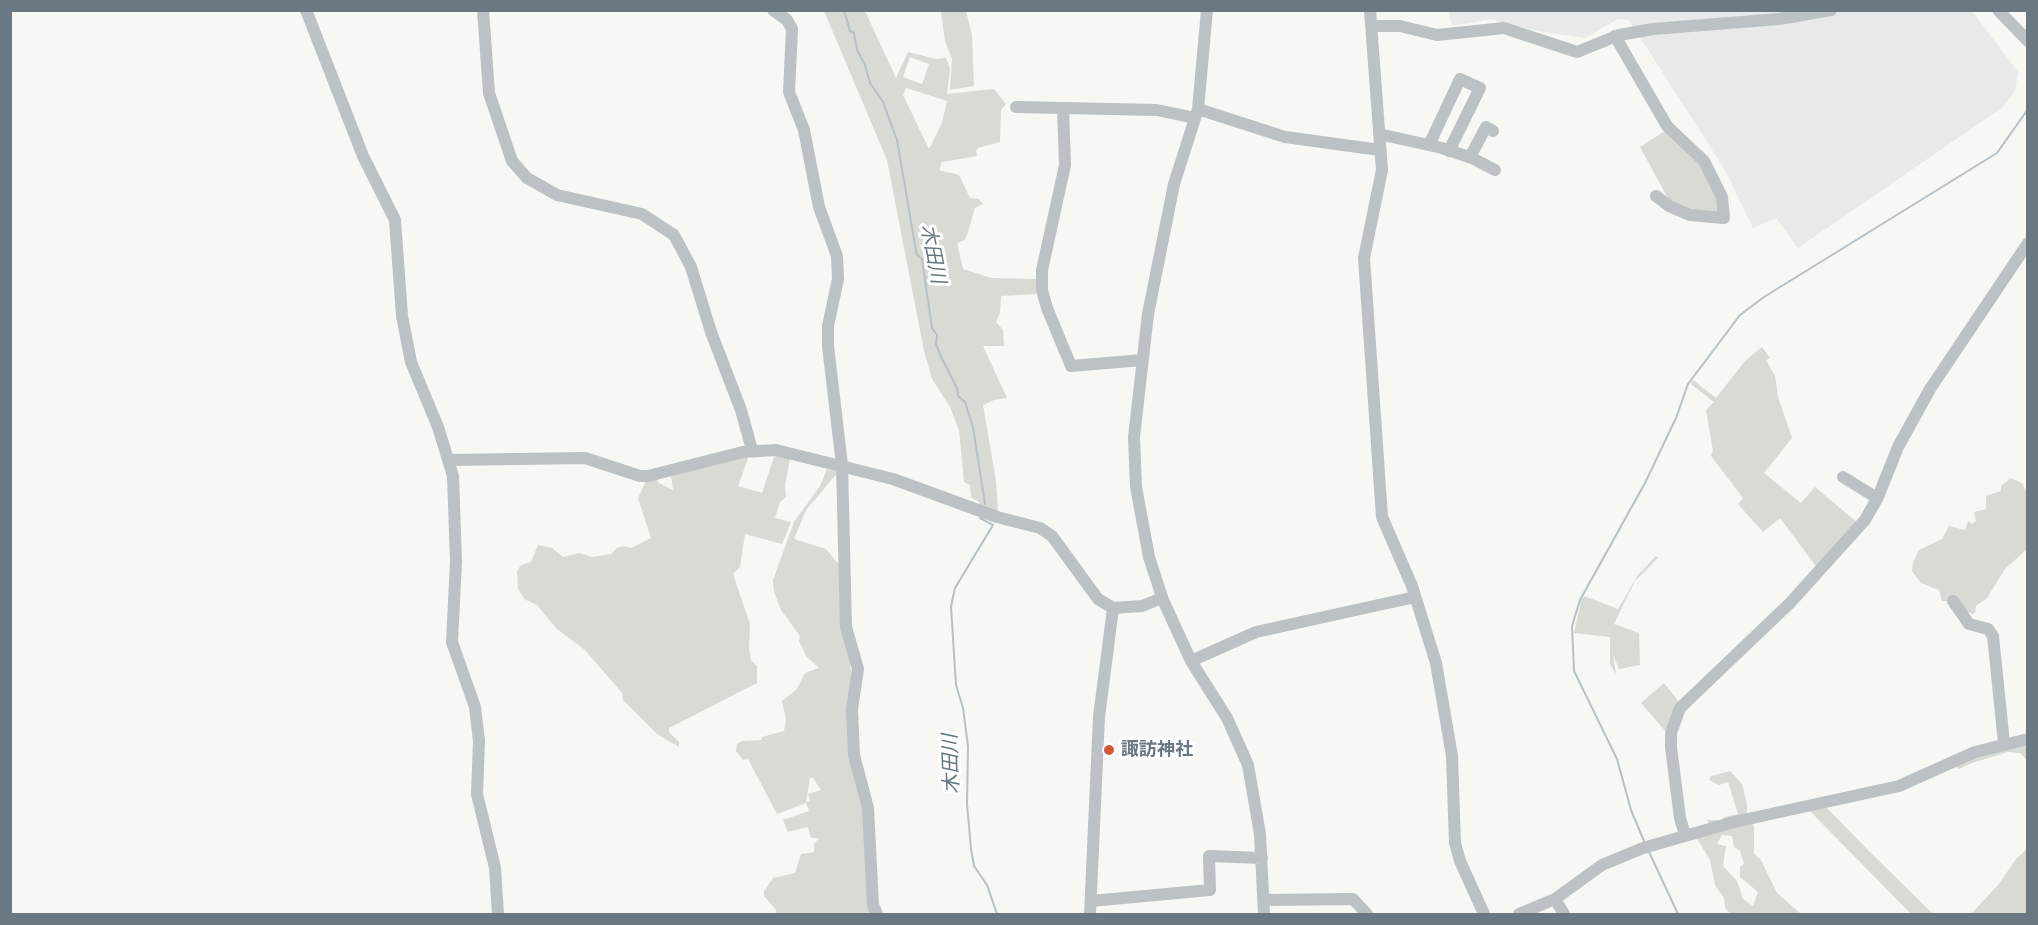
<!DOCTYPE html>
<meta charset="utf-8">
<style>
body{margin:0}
#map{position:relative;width:2038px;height:925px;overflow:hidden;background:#f7f7f4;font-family:Signika,sans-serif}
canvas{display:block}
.frame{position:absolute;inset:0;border:12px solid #697883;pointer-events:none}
</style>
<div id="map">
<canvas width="2038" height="925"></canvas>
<div class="frame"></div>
</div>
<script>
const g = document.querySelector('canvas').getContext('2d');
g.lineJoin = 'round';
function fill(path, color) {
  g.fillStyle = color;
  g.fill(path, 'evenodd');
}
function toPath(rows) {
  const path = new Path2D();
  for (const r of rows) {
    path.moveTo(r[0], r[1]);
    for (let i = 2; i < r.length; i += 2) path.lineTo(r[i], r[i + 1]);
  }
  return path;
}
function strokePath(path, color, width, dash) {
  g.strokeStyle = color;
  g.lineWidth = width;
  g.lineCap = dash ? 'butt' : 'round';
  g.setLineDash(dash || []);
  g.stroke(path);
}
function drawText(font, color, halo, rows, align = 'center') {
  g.font = font + ' Signika,"Noto Sans JP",sans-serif';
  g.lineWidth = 6;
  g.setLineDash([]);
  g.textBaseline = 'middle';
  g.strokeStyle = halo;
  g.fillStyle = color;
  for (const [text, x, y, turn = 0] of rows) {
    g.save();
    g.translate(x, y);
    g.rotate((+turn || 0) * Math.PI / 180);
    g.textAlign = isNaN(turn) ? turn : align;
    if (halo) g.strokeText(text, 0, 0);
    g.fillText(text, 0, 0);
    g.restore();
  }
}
fill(toPath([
 [1449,11,1972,11,2018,72,2015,91,2003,107,1798,248,1776,218,1753,228,1725,170,1629,20,1618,19,1585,38,1537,31,1491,19,1452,26]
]), '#e8e9e8');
fill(toPath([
 [824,11,865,11,896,78,908,52,936,59,946,58,950,69,947,94,994,89,1006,104,1001,110,1000,142,978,148,976,151,977,156,942,162,939,170,959,175,970,198,979,199,983,204,975,208,968,232,965,240,957,243,963,269,992,278,1037,279,1038,294,1001,296,1000,313,996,322,1003,330,1004,346,983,346,1007,398,994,400,983,405,996,481,998,511,979,507,979,502,971,497,970,485,964,482,959,430,950,407,932,379,924,351,887,160],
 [910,57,929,64,922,84,903,77],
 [906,88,947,101,942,123,929,149,903,95],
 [941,11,966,11,972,35,974,86,950,90,952,59,945,41],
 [1668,129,1701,165,1717,196,1719,214,1690,212,1670,202,1640,147],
 [1762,347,1770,358,1766,360,1775,376,1778,397,1792,438,1764,473,1801,503,1815,487,1859,524,1818,569,1780,518,1763,532,1738,504,1743,498,1711,456,1713,451,1706,410,1714,402,1691,384,1693,380,1716,398,1745,361],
 [750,453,738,486,762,493,774,457,780,455,790,459,785,485,786,497,780,502,775,518,791,522,782,544,745,534,740,567,733,574,750,624,749,648,751,660,757,666,757,683,669,728,669,732,679,742,679,747,657,734,623,700,622,693,585,650,557,629,537,605,524,599,518,589,517,571,521,565,531,562,538,545,552,548,563,557,579,553,592,557,611,554,617,548,624,546,631,548,651,538,638,498,647,479,656,478,659,483,673,490,671,475],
 [827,469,838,472,806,510,794,539,826,549,841,567,874,914,776,914,776,910,764,896,764,891,773,878,795,873,801,854,814,852,814,844,819,838,811,838,808,827,788,832,783,820,809,811,806,803,777,814,748,759,743,760,736,751,737,744,742,741,761,740,762,737,784,731,786,720,782,701,797,689,805,673,819,668,806,656,799,641,800,636,781,610,774,592,773,580,794,522,820,486],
 [810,778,813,778,821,790,808,794,810,801,806,802],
 [2011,478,2022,483,2027,493,2027,549,2005,569,1987,598,1976,606,1975,613,1972,614,1950,601,1942,601,1939,590,1921,583,1912,571,1913,562,1919,550,1942,539,1949,526,1965,530,1968,521,1972,524,1976,521,1974,512,1986,509,1986,496,2001,491,2001,486],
 [1656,556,1658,558,1635,581,1614,624,1639,633,1640,665,1619,669,1613,655,1616,674,1610,664,1610,637,1574,633,1581,601,1584,596,1618,609,1638,575],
 [1664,683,1680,703,1667,733,1641,703],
 [2027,740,2027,760,2020,753,2008,752,1972,763,1959,769,1956,767,1956,764],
 [1730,771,1742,784,1747,804,1747,816,1754,826,1754,854,1761,860,1777,893,1801,914,1731,914,1725,908,1724,898,1715,885,1710,860,1696,837,1710,825,1707,820,1718,820,1720,823,1724,817,1738,814,1728,782,1719,785,1709,780,1711,776],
 [1722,835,1732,836,1734,847,1740,851,1744,864,1740,867,1740,877,1758,892,1753,906,1743,899,1737,881,1723,866,1726,846,1717,844],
 [1827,808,1868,850,1933,914,1911,914,1809,810],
 [2027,849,2027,914,1971,914,1998,885,2016,859]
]), '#d7dbd4');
strokePath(toPath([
 [844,10,850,31,854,33,857,50,865,65,870,83,883,102,897,140,915,245,917,255,922,259,932,328,937,335,936,344,941,357,957,388,958,396,965,402,973,427,985,504],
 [980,518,993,525,955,588,951,607,956,685,963,708,968,746,967,804,971,849,974,866,987,885,997,914],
 [1644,841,1631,810,1617,759,1574,671,1572,626,1580,600,1645,483,1676,418,1688,384,1740,315,1764,297,1997,153,2028,109],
 [1649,852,1678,914]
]), '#b5c1c4', 2);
strokePath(toPath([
 [306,10,363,156,395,220,402,316,411,362,438,427,453,476,456,561,452,642,475,707,479,741,477,794,495,868,498,914],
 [483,10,489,93,512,161,527,178,557,195,642,214,674,235,691,267,711,332,741,410,752,450],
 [773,10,787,20,792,29,789,92,804,130,819,207,837,256,838,279,828,326,828,346,842,465,846,627,858,669,852,709,854,755,868,808,873,905,877,914],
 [1207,10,1198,109,1174,184,1148,314,1134,437,1136,487,1149,557,1163,600,1191,661,1227,718,1248,765,1260,834,1264,914],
 [1370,10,1382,170,1364,258,1382,517,1412,586,1436,663,1452,756,1455,843,1460,861,1484,914],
 [1998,10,2028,41],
 [1372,26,1400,26,1437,35,1504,28,1577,52,1619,35,1653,29,1779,19,1831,10],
 [1615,36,1667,126,1704,161,1722,197,1724,218,1690,215,1669,206,1656,196],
 [1016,107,1157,110,1195,118],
 [1063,108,1065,165,1042,270,1042,290,1047,308,1071,366,1142,360],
 [1198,109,1285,137,1380,150],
 [1379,134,1442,148,1472,158,1495,170],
 [1429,145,1460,79,1480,88,1449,151],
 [1470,157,1486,127,1493,131],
 [448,460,585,458,640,476,648,476,743,452,776,450,893,479,997,517,1040,528,1052,536,1098,599,1113,608,1142,606,1162,598],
 [1843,477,1877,498],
 [1953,601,1969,624,1988,629,1993,636,2004,743],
 [1191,661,1256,632,1415,597],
 [1685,835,1680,818,1671,747,1671,733,1680,708,1790,603,1865,520,1878,497,1898,447,1930,389,2028,243],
 [1555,899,1564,914],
 [1264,900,1353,899,1367,914],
 [1091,901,1210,890,1209,856,1262,858],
 [1090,914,1099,717,1113,608],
 [1519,914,1555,899,1602,865,1643,848,1734,822,1899,786,1975,752,2028,739]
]), '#bcc1c4', 12);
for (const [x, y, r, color] of [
 [1109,750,6,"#d45837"]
]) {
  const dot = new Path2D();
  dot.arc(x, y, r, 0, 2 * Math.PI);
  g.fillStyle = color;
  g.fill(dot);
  strokePath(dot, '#fff', 2);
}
drawText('bold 18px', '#697883', '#fff', [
 ["諏訪神社",1121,750]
], 'left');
drawText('italic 20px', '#64787f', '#fff', [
 ["木田川",932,254,79],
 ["木田川",952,764,-92]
]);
</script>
